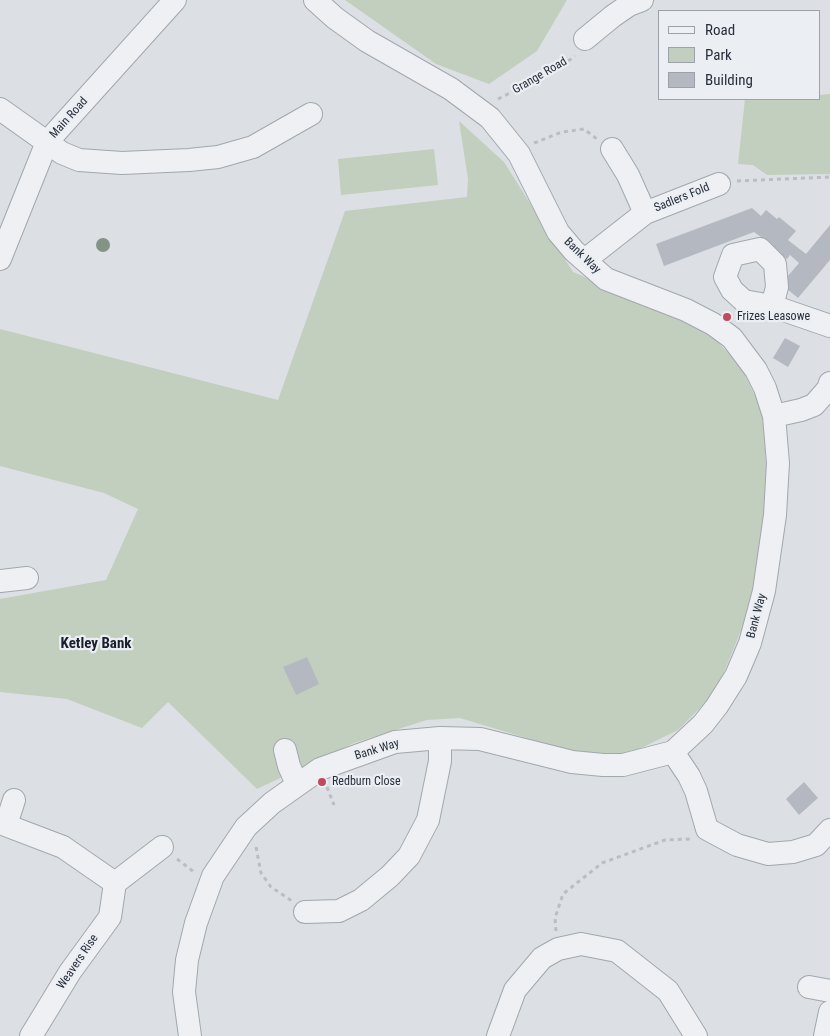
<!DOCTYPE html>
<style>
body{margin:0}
#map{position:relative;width:830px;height:1036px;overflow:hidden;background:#dce0e5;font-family:"Roboto Condensed",sans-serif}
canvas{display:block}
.legend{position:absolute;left:658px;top:10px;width:162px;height:90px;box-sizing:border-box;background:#ebeef3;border:1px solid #9da1a9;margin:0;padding:6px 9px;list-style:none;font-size:15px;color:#272e3a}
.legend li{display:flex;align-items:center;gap:10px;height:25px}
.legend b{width:25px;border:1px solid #9da1a9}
</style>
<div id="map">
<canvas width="830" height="1036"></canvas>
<ul class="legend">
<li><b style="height:6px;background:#eef0f4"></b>Road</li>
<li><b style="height:14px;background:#c2cebe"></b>Park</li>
<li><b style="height:14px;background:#b4b9c1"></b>Building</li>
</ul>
</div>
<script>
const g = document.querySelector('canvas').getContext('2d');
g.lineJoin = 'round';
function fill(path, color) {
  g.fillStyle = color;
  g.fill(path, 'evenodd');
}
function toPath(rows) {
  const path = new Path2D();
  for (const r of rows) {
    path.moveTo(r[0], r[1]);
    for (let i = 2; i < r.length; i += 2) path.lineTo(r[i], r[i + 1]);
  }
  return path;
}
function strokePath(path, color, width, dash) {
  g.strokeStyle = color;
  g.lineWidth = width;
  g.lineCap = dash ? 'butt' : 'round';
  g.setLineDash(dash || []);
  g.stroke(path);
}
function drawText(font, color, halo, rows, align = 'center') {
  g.font = font + ' "Roboto Condensed",sans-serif';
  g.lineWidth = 4.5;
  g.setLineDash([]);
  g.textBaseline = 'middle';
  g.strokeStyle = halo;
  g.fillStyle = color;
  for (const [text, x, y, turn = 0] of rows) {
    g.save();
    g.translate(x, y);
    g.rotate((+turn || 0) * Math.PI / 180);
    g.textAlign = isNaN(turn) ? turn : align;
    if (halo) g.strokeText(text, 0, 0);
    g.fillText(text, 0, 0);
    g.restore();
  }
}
fill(toPath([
 [345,0,567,0,537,51,489,84,436,64],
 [830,94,830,174,767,175,753,165,738,164,745,99,819,99,819,95],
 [459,121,504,162,573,272,704,328,741,366,763,413,766,465,766,542,755,596,716,692,678,730,631,753,589,757,460,718,427,720,354,743,257,789,168,702,142,728,67,699,0,692,0,599,106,580,138,509,104,493,0,466,0,329,278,400,345,211,467,197,468,179],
 [434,149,438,185,341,195,338,159]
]), '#c2cebe');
fill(toPath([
 [752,208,761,216,766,210,777,219,779,217,796,231,788,240,806,254,830,225,830,260,798,298,781,284,799,263,790,255,787,259,781,255,756,243,761,237,754,232,664,266,656,244],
 [785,338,800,346,788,367,773,358],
 [307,657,319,684,296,695,283,667],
 [804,782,818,798,799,815,786,799]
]), '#b4b9c1');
const minor = toPath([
 [585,39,613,16,629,5,642,0],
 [0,109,62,153,79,160,122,163,189,160,218,157,253,147,311,114],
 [612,149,628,175,645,213],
 [0,259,47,142,175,0],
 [585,260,645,213,719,184],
 [772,306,777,287,775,264,760,249,733,255,725,277,732,290,744,301,772,306,830,326],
 [774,416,801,410,814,405,828,389,830,383],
 [0,581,27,578],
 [285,750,289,766,297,784],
 [673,752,689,776,696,791,707,829,737,845,768,854,793,852,816,845,830,830],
 [0,823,63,847,115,883],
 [6,825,14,800],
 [115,883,162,847],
 [305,912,339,911,361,900,390,876,409,856,428,820,440,761,440,738],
 [809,987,830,991],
 [31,1036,70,972,110,917,115,883],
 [190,1036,184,992,187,960,196,923,213,876,246,827,272,803,320,769,395,742,440,738,480,739,572,762,603,765,623,765,673,752,703,724,717,706,736,676,750,643,764,591,775,515,778,463,774,416,765,388,756,370,732,338,713,324,686,310,606,279,574,251,558,232,519,154,490,118,451,89,367,41,335,18,315,0],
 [498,1036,515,990,542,958,558,949,581,944,617,951,668,991,696,1036],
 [825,1036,830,1012]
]);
strokePath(minor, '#a2a7ae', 24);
strokePath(toPath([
 [498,99,553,72,575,56],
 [534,143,562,132,584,129,597,139],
 [737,181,830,177],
 [327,787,334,805],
 [256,847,261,873,271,887,292,901],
 [177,859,194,872],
 [556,931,555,918,563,894,602,863,665,840,691,839]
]), '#babec4', 3, [4, 4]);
strokePath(minor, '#eef0f4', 22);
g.fillStyle = '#849484';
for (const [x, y] of [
 [103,245]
]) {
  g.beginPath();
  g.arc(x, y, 7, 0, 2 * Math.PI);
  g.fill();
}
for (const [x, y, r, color] of [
 [727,317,5,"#c3485c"],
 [322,782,5,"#c3485c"]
]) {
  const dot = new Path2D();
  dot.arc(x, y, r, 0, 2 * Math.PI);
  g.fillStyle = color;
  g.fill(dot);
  strokePath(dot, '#ebeef3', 2);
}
drawText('12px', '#272e3a', '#ebeef3', [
 ["Grange Road",540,76,-30],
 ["Main Road",69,118,-48],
 ["Sadlers Fold",682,198,-22],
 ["Bank Way",582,256,44],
 ["Bank Way",757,616,-75],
 ["Bank Way",377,750,-17],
 ["Weavers Rise",78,962,-56]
]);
drawText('12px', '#272e3a', '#ebeef3', [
 ["Frizes Leasowe",737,317],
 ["Redburn Close",332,782]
], 'left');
drawText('bold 15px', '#191f2b', '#ebeef3', [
 ["Ketley Bank",96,644]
]);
</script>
